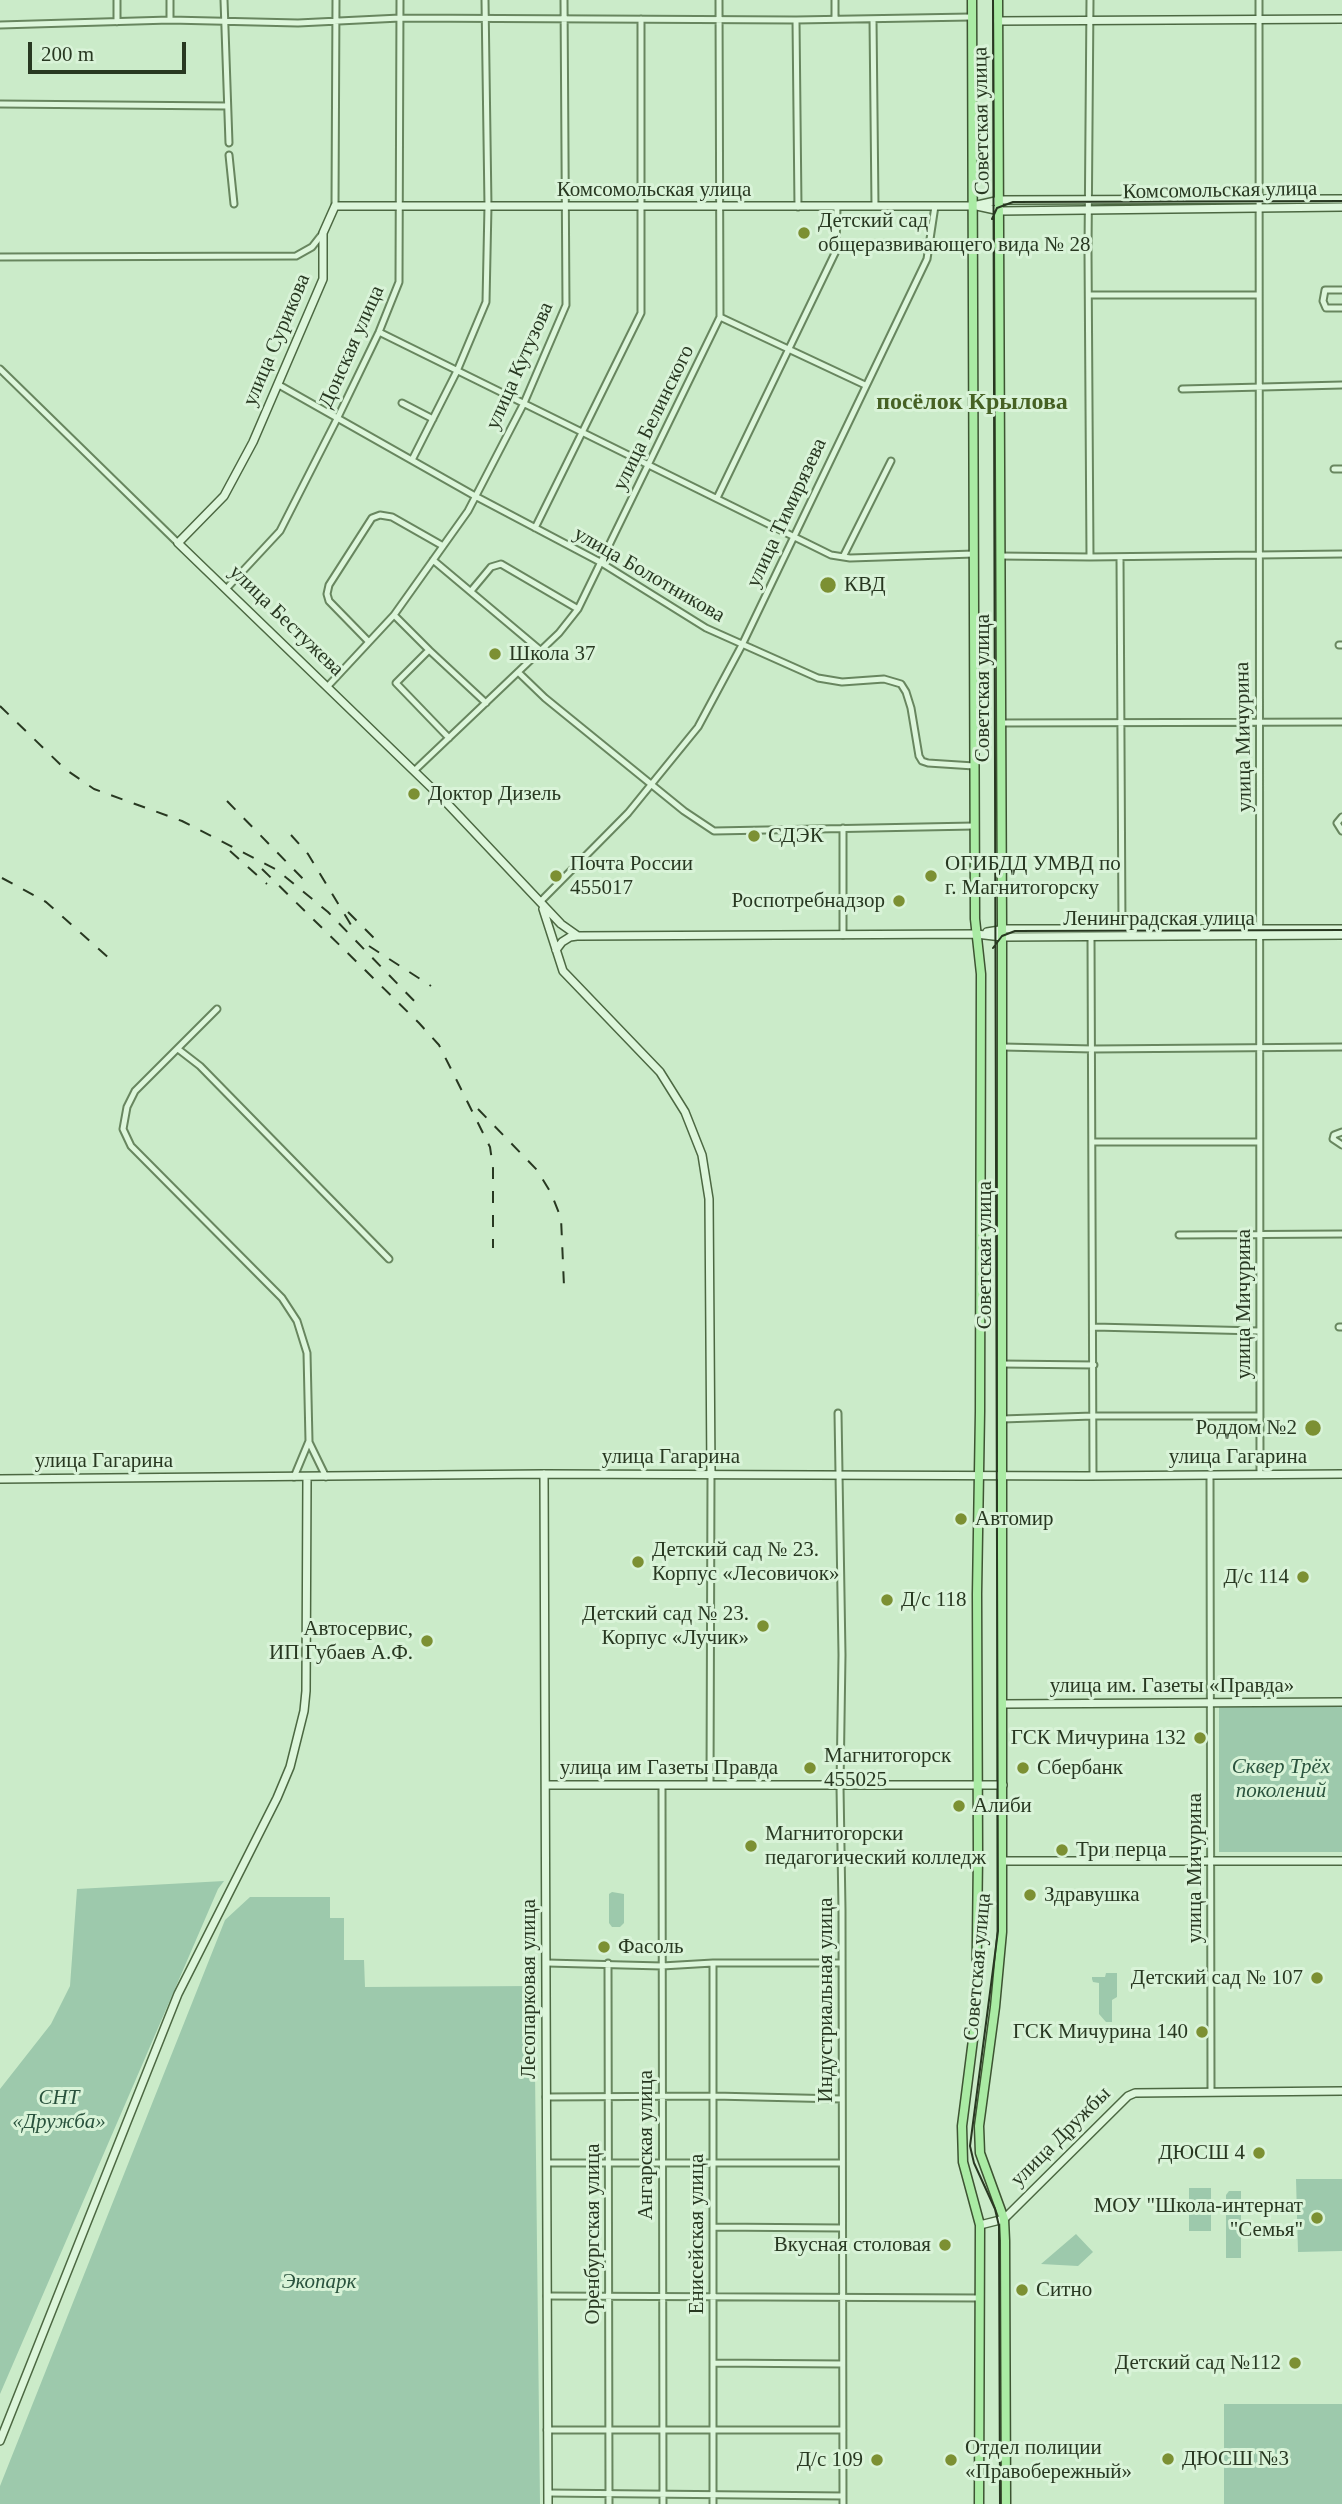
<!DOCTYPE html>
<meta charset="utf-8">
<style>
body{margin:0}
#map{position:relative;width:1342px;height:2504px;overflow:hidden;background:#cbebc9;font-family:"Times New Roman",serif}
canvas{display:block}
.scale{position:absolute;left:28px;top:42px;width:158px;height:32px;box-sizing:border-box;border:4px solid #283821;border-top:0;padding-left:9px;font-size:21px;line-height:24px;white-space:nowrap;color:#283821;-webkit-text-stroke:5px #d9f3d8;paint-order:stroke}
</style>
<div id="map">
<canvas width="1342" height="2504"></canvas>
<div class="scale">200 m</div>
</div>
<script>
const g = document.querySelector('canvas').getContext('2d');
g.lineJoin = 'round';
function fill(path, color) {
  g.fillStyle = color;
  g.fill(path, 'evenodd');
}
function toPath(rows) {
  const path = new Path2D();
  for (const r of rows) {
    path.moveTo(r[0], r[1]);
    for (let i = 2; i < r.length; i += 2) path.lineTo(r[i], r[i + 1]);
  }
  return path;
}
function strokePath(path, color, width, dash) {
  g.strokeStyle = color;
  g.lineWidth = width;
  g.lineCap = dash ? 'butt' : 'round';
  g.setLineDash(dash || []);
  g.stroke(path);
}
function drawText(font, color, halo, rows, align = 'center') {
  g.font = font + ' "Times New Roman",serif';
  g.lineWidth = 6;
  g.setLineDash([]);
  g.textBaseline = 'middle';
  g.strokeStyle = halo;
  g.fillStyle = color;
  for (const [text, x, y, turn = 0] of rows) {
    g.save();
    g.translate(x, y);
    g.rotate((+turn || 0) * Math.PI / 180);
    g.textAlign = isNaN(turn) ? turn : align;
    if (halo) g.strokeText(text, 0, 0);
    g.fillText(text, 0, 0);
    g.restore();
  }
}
fill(toPath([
 [1219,1706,1342,1706,1342,1852,1219,1852],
 [224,1881,218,1889,0,2394,0,2089,51,2024,70,1986,77,1889],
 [612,1892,624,1894,624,1923,620,1927,612,1927,609,1923,609,1894],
 [250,1897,330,1897,330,1918,344,1918,344,1960,364,1960,365,1987,534,1986,540,2504,0,2504,0,2486,225,1920],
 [1106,1973,1117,1973,1117,1997,1112,2000,1112,2022,1106,2022,1099,2014,1099,1983,1093,1982,1092,1979,1092,1977,1105,1977],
 [1296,2179,1342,2179,1342,2251,1298,2252],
 [1189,2188,1211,2188,1211,2231,1189,2231],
 [1229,2191,1241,2191,1241,2258,1226,2258,1226,2195],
 [1076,2234,1093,2252,1078,2266,1041,2264],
 [1224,2404,1342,2404,1342,2504,1224,2504]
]), '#9dc9ac');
const street = toPath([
 [117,0,117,22],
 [224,0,229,143],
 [835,0,835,19],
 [1090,0,1088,251,1090,557],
 [1259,0,1260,1474],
 [873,19,875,206],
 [170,20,170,0],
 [796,20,798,207],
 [0,25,170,20,298,23,400,18,796,20,971,17],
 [0,104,227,106],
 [229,155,234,204],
 [335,206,336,0],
 [0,257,296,256,312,247,323,233],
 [1342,290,1325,290,1323,301,1326,308,1342,308],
 [1089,295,1258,295],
 [720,317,865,385],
 [379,332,831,555,850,558,974,554],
 [0,369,178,543],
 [279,385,475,496,600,562,706,628,818,678,842,682,884,679,901,684,906,692,911,708,919,756,922,761,928,763,974,766],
 [1182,389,1342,385],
 [402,403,433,419],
 [412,460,457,371,486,302,488,206,485,0],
 [1334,469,1342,469],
 [717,498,836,251,837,207],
 [535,528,641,313,641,19],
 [1000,556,1090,557,1342,554],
 [843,557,891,461],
 [1120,557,1122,929],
 [433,560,540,650],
 [227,588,280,531,338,417,379,332,399,282,400,0],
 [471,591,491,567,501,564,578,609],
 [394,615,429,650,396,683,449,738],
 [368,641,329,601,327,594,329,585,372,518,380,515,392,517,443,546],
 [1339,645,1342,645],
 [429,650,486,703],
 [518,672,545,698,684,811,714,831,974,826],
 [328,686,394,615,468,511,524,403,566,305,564,0],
 [1001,723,1342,722],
 [414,771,559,633,578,609,720,317,719,0],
 [1342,817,1337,823,1342,831],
 [540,902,628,813,698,727,742,645,927,259,935,206],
 [843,935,843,828],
 [1091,936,1093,1476],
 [217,1009,135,1091,127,1107,123,1129,131,1146,282,1298,297,1321,307,1353,309,1441,294,1477],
 [1003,1047,1093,1049,1342,1047],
 [178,1049,200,1066,389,1259],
 [1342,1132,1334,1135,1333,1139,1342,1145],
 [1093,1142,1259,1142],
 [1179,1235,1342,1234],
 [1094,1327,1259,1331],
 [1339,1327,1342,1327],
 [1002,1364,1094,1365],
 [838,1413,842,1655,840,1786,842,1910,843,2504],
 [1002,1419,1093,1416,1260,1416],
 [309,1442,326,1477],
 [1210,1475,1211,2092],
 [710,1785,711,1474],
 [662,1786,663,2504],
 [547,1963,662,1966,713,1963,842,1963],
 [608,1963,609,2504],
 [546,2097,714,2096,842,2099],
 [547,2163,842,2163],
 [713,2227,842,2228],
 [547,2296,979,2298],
 [713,2363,842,2364],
 [547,2430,843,2430],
 [548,2493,843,2496],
 [713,2504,713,1963]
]);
const secondary = toPath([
 [998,21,1342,19],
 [1342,199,1000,200,973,206,335,206,323,233,323,279,253,442,224,496,178,543,443,799,561,924,578,936,976,934,1002,937,1342,935],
 [977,206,1000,211,1342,207],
 [543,909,563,971,660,1072,685,1112,702,1155,709,1199,711,1474],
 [987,932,1006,929,1342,929],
 [556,950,562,942,570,937,577,936],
 [544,1474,548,2504],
 [0,1479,544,1474,1085,1476,1342,1474],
 [1002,1704,1342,1702],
 [546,1785,1003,1785],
 [1003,1861,1342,1861],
 [980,2225,1004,2219,1128,2096,1135,2093,1342,2091],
 [0,2441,178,1994,277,1798,290,1767,304,1711,306,1691,307,1477]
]);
const primary = toPath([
 [972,0,975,919,981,974,980,1412,977,1594,978,1856,976,2016,962,2126,963,2162,980,2225,979,2504],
 [998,0,1002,925,1002,1932,995,2007,979,2126,980,2153,1004,2219,1005,2241,1006,2504]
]);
strokePath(street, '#68865f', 9);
strokePath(secondary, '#4c6842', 10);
strokePath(primary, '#3d5432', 11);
strokePath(street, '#ddf6db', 5);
strokePath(secondary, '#ddf6db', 7);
strokePath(primary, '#aaeba4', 8);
strokePath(toPath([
 [993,0,998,1931,970,2146,974,2163,995,2209,999,2226,1000,2504],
 [992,219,997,208,1013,202,1342,201],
 [993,948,1002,936,1015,931,1342,930]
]), '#283821', 2);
strokePath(toPath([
 [0,706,65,769,94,789,182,821,277,870,328,912,421,1008],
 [227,801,307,883],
 [291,835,308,854,351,925],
 [230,851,267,884],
 [262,869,419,1023,439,1045,490,1147,493,1168,493,1248],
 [2,878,46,902,110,959],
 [348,912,377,941],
 [369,946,431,986],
 [478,1109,537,1170,551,1193,561,1218,564,1286]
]), '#283821', 2, [12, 12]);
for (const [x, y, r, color] of [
 [804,233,7,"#7c9033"],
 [828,585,9,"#7c9033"],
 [495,654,7,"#7c9033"],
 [414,794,7,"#7c9033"],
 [754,836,7,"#7c9033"],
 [556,876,7,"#7c9033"],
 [931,876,7,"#7c9033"],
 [899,901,7,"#7c9033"],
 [1313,1428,9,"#7c9033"],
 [961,1519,7,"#7c9033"],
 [638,1562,7,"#7c9033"],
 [1303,1577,7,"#7c9033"],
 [887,1600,7,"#7c9033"],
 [763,1626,7,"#7c9033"],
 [427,1641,7,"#7c9033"],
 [1200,1738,7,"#7c9033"],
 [810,1768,7,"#7c9033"],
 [1023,1768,7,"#7c9033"],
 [959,1806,7,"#7c9033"],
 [751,1846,7,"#7c9033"],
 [1062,1850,7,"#7c9033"],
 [1030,1895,7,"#7c9033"],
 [604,1947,7,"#7c9033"],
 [1317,1978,7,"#7c9033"],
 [1202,2032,7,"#7c9033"],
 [1259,2153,7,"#7c9033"],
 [1317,2218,7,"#7c9033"],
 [945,2245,7,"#7c9033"],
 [1022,2290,7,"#7c9033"],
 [1295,2363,7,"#7c9033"],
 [1168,2459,7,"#7c9033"],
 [877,2460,7,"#7c9033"],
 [951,2460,7,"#7c9033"]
]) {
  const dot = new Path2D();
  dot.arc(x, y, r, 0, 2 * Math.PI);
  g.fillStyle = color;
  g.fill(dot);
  strokePath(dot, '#d9f3d8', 2.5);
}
drawText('21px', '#283821', '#d9f3d8', [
 ["Советская улица",982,121,-91],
 ["Комсомольская улица",654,190],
 ["Комсомольская улица",1220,191,-1],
 ["улица Сурикова",277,340,-67],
 ["Донская улица",352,347,-66],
 ["улица Кутузова",520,366,-66],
 ["улица Белинского",654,418,-64],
 ["улица Тимирязева",787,513,-65],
 ["улица Болотникова",649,575,30],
 ["улица Бестужева",286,621,44],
 ["Советская улица",983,688,-90],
 ["улица Мичурина",1244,737,-91],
 ["Ленинградская улица",1159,919],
 ["Советская улица",985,1255,-90],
 ["улица Мичурина",1244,1304,-90],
 ["улица Гагарина",671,1457],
 ["улица Гагарина",1238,1457],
 ["улица Гагарина",104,1461],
 ["улица им. Газеты «Правда»",1172,1686],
 ["улица им Газеты Правда",669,1768],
 ["улица Мичурина",1195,1868,-90],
 ["Советская улица",978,1967,-85],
 ["Лесопарковая улица",529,1989,-90],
 ["Индустриальная улица",826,2000,-90],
 ["улица Дружбы",1061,2137,-45],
 ["Ангарская улица",646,2145,-90],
 ["Оренбургская улица",593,2234,-90],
 ["Енисейская улица",697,2234,-90]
]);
drawText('21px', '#283821', '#d9f3d8', [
 ["Детский сад",818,221],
 ["общеразвивающего вида № 28",818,245],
 ["КВД",844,585],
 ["Школа 37",509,654],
 ["Доктор Дизель",428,794],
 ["СДЭК",768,836],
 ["Почта России",570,864],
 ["455017",570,888],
 ["ОГИБДД УМВД по",945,864],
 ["г. Магнитогорску",945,888],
 ["Роспотребнадзор",885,901,"right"],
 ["Роддом №2",1297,1428,"right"],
 ["Автомир",975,1519],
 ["Детский сад № 23.",652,1550],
 ["Корпус «Лесовичок»",652,1574],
 ["Д/с 114",1289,1577,"right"],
 ["Д/с 118",901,1600],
 ["Детский сад № 23.",749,1614,"right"],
 ["Корпус «Лучик»",749,1638,"right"],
 ["Автосервис,",413,1629,"right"],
 ["ИП Губаев А.Ф.",413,1653,"right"],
 ["ГСК Мичурина 132",1186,1738,"right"],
 ["Магнитогорск",824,1756],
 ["455025",824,1780],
 ["Сбербанк",1037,1768],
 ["Алиби",973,1806],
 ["Магнитогорски",765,1834],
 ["педагогический колледж",765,1858],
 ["Три перца",1076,1850],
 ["Здравушка",1044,1895],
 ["Фасоль",618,1947],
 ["Детский сад № 107",1303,1978,"right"],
 ["ГСК Мичурина 140",1188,2032,"right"],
 ["ДЮСШ 4",1245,2153,"right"],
 ["МОУ \"Школа-интернат",1303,2206,"right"],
 ["\"Семья\"",1303,2230,"right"],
 ["Вкусная столовая",931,2245,"right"],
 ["Ситно",1036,2290],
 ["Детский сад №112",1281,2363,"right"],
 ["Отдел полиции",965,2448],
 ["«Правобережный»",965,2472],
 ["ДЮСШ №3",1182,2459],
 ["Д/с 109",863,2460,"right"]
], 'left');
drawText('italic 21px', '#29523d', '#d9f3d8', [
 ["Сквер Трёх",1281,1767],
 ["поколений",1281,1791],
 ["СНТ",59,2098],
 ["«Дружба»",59,2122],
 ["Экопарк",319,2282]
]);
drawText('bold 24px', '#466124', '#d9f3d8', [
 ["посёлок Крылова",972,403]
]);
</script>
